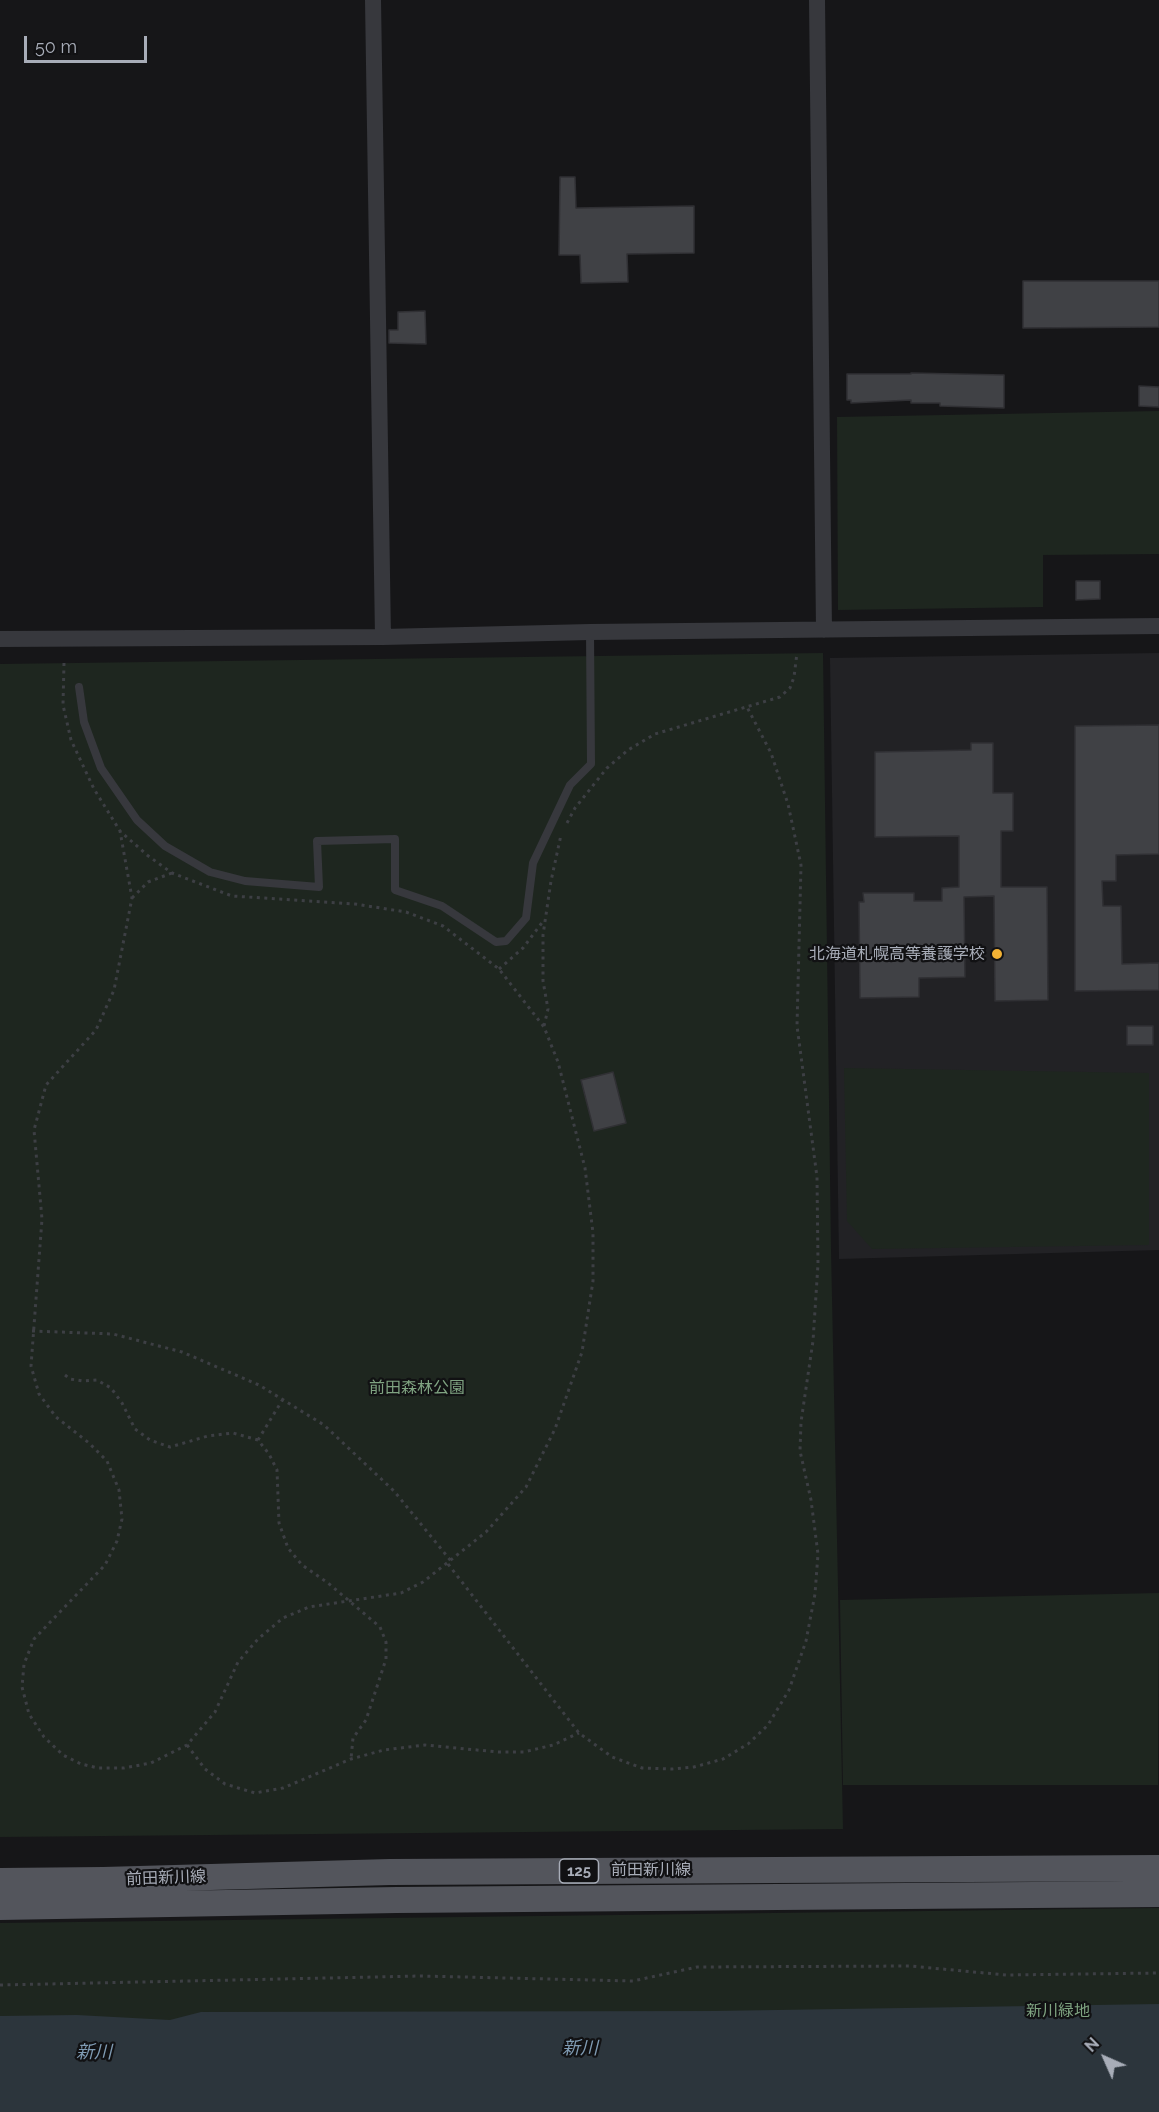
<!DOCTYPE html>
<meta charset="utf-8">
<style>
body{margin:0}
#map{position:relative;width:1159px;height:2112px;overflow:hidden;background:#161618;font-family:Raleway,sans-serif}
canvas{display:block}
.north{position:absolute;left:1075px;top:2028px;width:60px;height:60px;-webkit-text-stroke:4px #111113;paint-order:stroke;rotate:315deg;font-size:16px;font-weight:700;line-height:24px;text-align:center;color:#a8adb8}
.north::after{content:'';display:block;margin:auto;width:21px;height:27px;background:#a8adb8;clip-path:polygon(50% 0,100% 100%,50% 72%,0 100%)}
.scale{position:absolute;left:24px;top:36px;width:123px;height:27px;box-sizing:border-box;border:3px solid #a8adb8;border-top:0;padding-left:8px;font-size:18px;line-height:21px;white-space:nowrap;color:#a8adb8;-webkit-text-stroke:4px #111113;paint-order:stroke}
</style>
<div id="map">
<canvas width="1159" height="2112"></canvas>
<div class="north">N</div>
<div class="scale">50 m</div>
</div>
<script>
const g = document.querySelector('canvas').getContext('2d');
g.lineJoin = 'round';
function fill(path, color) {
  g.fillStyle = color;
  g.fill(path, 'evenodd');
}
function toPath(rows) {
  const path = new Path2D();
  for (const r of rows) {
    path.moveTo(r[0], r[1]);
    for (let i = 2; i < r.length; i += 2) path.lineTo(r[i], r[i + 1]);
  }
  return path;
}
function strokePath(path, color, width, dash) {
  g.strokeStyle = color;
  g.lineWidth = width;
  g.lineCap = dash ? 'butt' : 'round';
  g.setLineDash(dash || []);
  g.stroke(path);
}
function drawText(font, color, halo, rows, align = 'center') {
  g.font = font + ' Raleway,"Noto Sans JP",sans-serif';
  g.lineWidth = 4.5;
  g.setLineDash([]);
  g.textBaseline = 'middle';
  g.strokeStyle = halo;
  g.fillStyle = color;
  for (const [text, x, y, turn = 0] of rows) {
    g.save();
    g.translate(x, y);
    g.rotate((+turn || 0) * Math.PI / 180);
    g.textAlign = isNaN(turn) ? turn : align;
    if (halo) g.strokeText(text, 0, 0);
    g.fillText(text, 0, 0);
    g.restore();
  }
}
fill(toPath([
 [1159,653,1159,1250,839,1259,830,658]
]), '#222225');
fill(toPath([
 [1159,411,1159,554,1043,555,1043,607,838,610,837,417],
 [823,653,831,1249,843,1829,0,1837,0,664],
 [844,1068,1149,1073,1149,1245,872,1249,847,1221],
 [1159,1593,1158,1785,843,1785,840,1600],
 [1159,1908,1159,2112,0,2112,0,1923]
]), '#1e261f');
fill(toPath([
 [1159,2004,1159,2112,0,2112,0,2016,77,2015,170,2020,201,2012,713,2011]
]), '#2c353c');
const building = toPath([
 [560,177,575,177,576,208,694,206,694,253,627,254,628,282,581,283,580,255,559,255,560,177],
 [1023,281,1159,281,1159,327,1023,328,1023,281],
 [425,311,426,344,389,343,389,330,398,330,398,312,425,311],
 [911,373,1004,375,1004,408,940,406,940,403,911,403,911,400,851,403,851,400,847,400,847,374,911,374,911,373],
 [1139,386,1159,387,1159,407,1139,406,1139,386],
 [1076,581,1100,581,1100,599,1076,600,1076,581],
 [1159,725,1159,854,1116,855,1116,881,1102,881,1103,906,1121,906,1122,964,1159,963,1159,990,1075,991,1075,726,1159,725],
 [971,743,993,743,993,793,1013,793,1013,831,1001,831,1001,887,1047,887,1048,1000,995,1001,994,896,964,897,965,977,919,978,919,997,860,998,859,902,864,902,863,893,914,893,914,901,942,901,942,888,959,887,959,836,875,837,875,752,971,750,971,743],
 [1127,1026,1153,1026,1153,1045,1127,1045,1127,1026],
 [613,1072,626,1123,594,1131,581,1080,613,1072]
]);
fill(building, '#404145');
strokePath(building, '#303034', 1.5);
strokePath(toPath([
 [64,663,63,705,71,740,94,789,120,831,147,855,172,873,232,896,355,904,406,912,443,926,499,969,544,1027,558,1062,585,1168,593,1233,593,1281,582,1352,555,1429,526,1487,486,1532,423,1582,401,1593,309,1607,283,1618,258,1639,238,1662,215,1712,187,1745,151,1763,124,1768,98,1768,81,1764,63,1755,44,1737,29,1714,22,1687,24,1664,34,1639,105,1565,117,1541,122,1519,119,1490,107,1461,89,1443,56,1417,39,1394,31,1366,42,1219,34,1130,46,1085,96,1030,114,990,132,898,120,831],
 [567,823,575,808,607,768,628,750,655,734,780,697,790,688,794,677,797,653],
 [132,898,148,882,172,873],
 [499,969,523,948,544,920],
 [544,1026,548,1009,543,981,543,935,551,881,561,835],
 [32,1331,113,1334,182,1352,259,1385,324,1425,394,1491,451,1561],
 [65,1375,70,1379,83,1381,97,1380,111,1388,122,1403,135,1429,150,1440,170,1447,208,1436,233,1433,258,1440,269,1454,277,1470,279,1523,288,1548,302,1565,328,1583,380,1627,386,1642,386,1659,366,1720,353,1738,351,1759],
 [258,1440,283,1399],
 [448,1564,579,1733,612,1757,642,1768,672,1769,694,1767,723,1759,748,1744,768,1725,789,1690,806,1641,815,1594,818,1554,811,1500,800,1451,801,1422,813,1341,818,1264,817,1177,797,1026,801,865,788,804,771,753,747,707],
 [187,1745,205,1769,225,1784,255,1793,283,1788,351,1759,384,1750,425,1745,498,1752,524,1752,553,1745,579,1733],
 [0,1985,421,1976,633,1981,697,1967,910,1966,1006,1975,1159,1973]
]), '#3d3f44', 3, [3, 4.5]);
strokePath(toPath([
 [79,687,84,722,101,768,137,820,165,846,210,872,245,881,319,887,317,841,395,839,395,890,442,906,496,942,506,941,526,918,533,863,570,785,591,764,590,632]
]), '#37383d', 8);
strokePath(toPath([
 [373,0,383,637],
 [817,0,824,630],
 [0,639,383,637,590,632,1159,626]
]), '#37383d', 16);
strokePath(toPath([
 [0,1881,103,1880,390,1872,1159,1868],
 [0,1907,397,1900,1159,1894]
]), '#53555c', 26);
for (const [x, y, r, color] of [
 [997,954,6,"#f2b134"]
]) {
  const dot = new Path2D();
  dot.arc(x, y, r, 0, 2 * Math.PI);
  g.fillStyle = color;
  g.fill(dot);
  strokePath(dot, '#111113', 2);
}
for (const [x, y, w] of [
 [579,1871,39]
]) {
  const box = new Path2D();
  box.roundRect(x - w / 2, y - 12, w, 24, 4.5);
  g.fillStyle = '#111113';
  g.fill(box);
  strokePath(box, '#a8adb8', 1.5);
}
drawText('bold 15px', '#a8adb8', null, [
 ["125",579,1871]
]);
drawText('16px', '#a8adb8', '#111113', [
 ["北海道札幌高等養護学校",985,954]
], 'right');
drawText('16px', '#7fa381', '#111113', [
 ["前田森林公園",417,1388],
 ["新川緑地",1058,2011]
]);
drawText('16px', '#a8adb8', '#111113', [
 ["前田新川線",651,1870],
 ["前田新川線",166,1878,-2]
]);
drawText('italic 18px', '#7f9bb3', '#111113', [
 ["新川",580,2049],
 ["新川",94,2053]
]);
</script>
